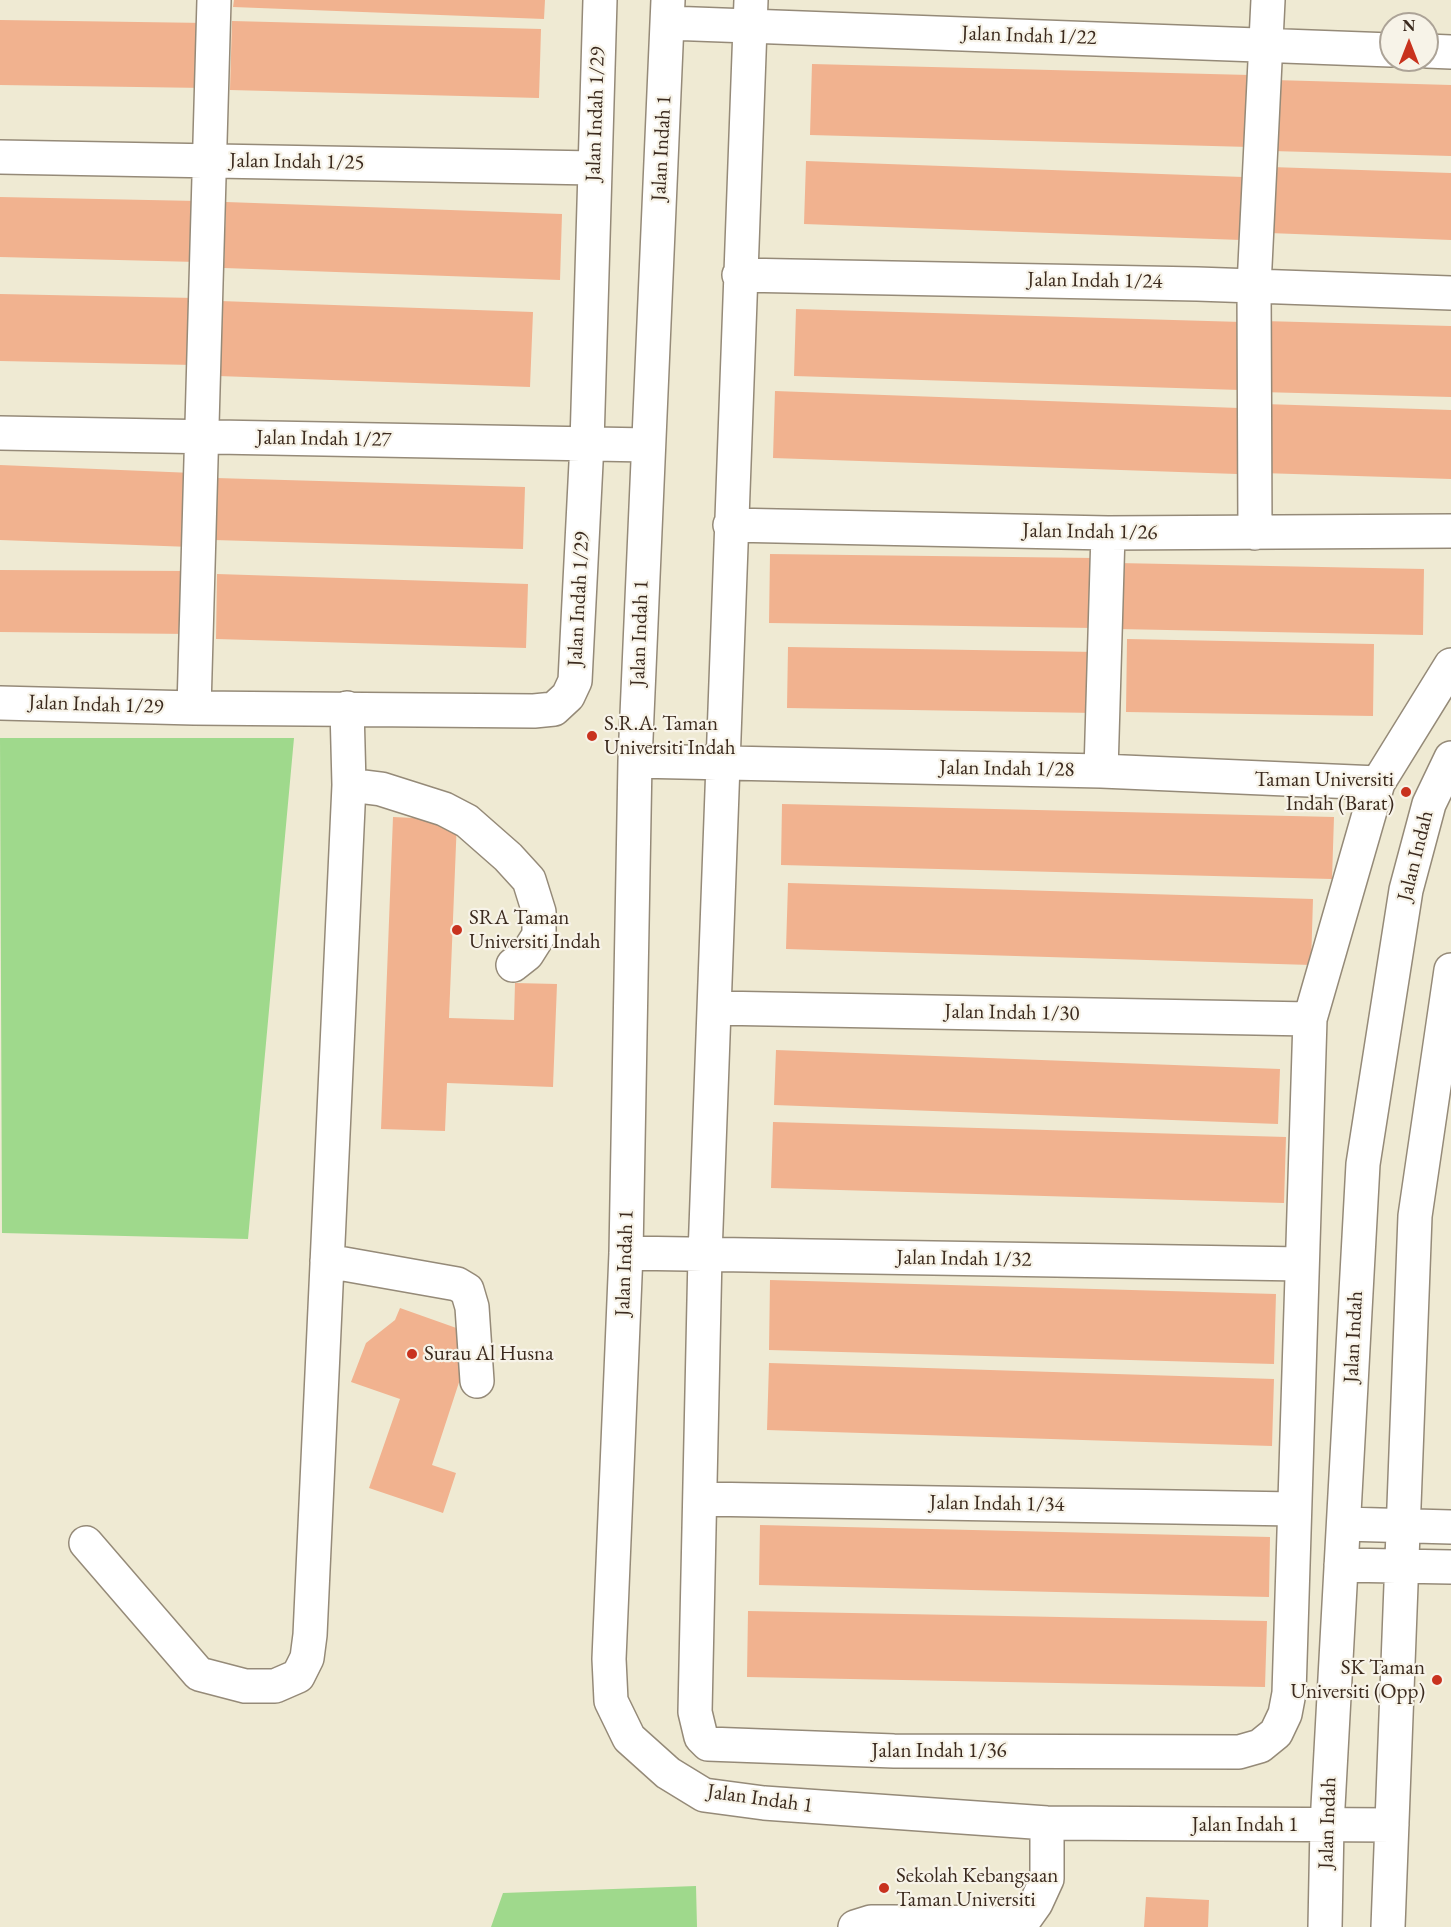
<!DOCTYPE html>
<style>
body{margin:0}
#map{position:relative;width:1451px;height:1927px;overflow:hidden;background:#efead3;font-family:"EB Garamond",serif}
canvas{display:block}
.north{position:absolute;left:1379px;top:12px;width:60px;height:60px;box-sizing:border-box;background:#f7f3e8;border:2px solid #aca397;border-radius:50%;rotate:0deg;font-size:16px;font-weight:700;line-height:24px;text-align:center;color:#3b2a1e}
.north::after{content:'';display:block;margin:auto;width:21px;height:27px;background:#c8321e;clip-path:polygon(50% 0,100% 100%,50% 72%,0 100%)}
</style>
<div id="map">
<canvas width="1451" height="1927"></canvas>
<div class="north">N</div>
</div>
<script>
const g = document.querySelector('canvas').getContext('2d');
g.lineJoin = 'round';
function fill(path, color) {
  g.fillStyle = color;
  g.fill(path, 'evenodd');
}
function toPath(rows) {
  const path = new Path2D();
  for (const r of rows) {
    path.moveTo(r[0], r[1]);
    for (let i = 2; i < r.length; i += 2) path.lineTo(r[i], r[i + 1]);
  }
  return path;
}
function strokePath(path, color, width, dash) {
  g.strokeStyle = color;
  g.lineWidth = width;
  g.lineCap = dash ? 'butt' : 'round';
  g.setLineDash(dash || []);
  g.stroke(path);
}
function drawText(font, color, halo, rows, align = 'center') {
  g.font = font + ' "EB Garamond",serif';
  g.lineWidth = 4.5;
  g.setLineDash([]);
  g.textBaseline = 'middle';
  g.strokeStyle = halo;
  g.fillStyle = color;
  for (const [text, x, y, turn = 0] of rows) {
    g.save();
    g.translate(x, y);
    g.rotate((+turn || 0) * Math.PI / 180);
    g.textAlign = isNaN(turn) ? turn : align;
    if (halo) g.strokeText(text, 0, 0);
    g.fillText(text, 0, 0);
    g.restore();
  }
}
fill(toPath([
 [0,738,294,738,248,1239,2,1233],
 [696,1886,697,1927,491,1927,503,1893]
]), '#9fd98c');
fill(toPath([
 [234,0,545,0,544,19,233,7],
 [0,20,207,23,206,88,0,85],
 [232,21,541,29,539,98,230,90],
 [812,64,1250,75,1249,147,810,135],
 [1274,80,1451,85,1451,156,1272,151],
 [806,161,1243,177,1241,240,804,224],
 [1271,167,1451,173,1451,240,1269,233],
 [0,197,198,201,197,262,0,257],
 [226,202,562,214,560,280,224,268],
 [0,294,195,298,193,365,0,361],
 [220,301,533,312,530,387,218,376],
 [796,309,1242,322,1240,390,794,376],
 [1263,321,1451,326,1451,397,1260,392],
 [775,391,1239,408,1237,474,773,458],
 [1264,404,1451,410,1451,479,1262,473],
 [0,465,193,473,191,547,0,540],
 [216,478,525,487,523,549,214,540],
 [770,554,1094,558,1093,628,769,623],
 [1117,563,1424,569,1423,635,1116,629],
 [0,570,189,571,189,634,0,632],
 [217,574,528,584,526,648,216,639],
 [1127,639,1374,644,1373,716,1126,712],
 [788,647,1097,652,1096,713,787,708],
 [782,804,1334,817,1332,879,781,865],
 [393,817,457,820,449,1018,514,1020,515,983,557,984,553,1087,447,1083,445,1131,381,1129],
 [788,883,1313,899,1311,965,786,949],
 [776,1050,1280,1069,1278,1124,774,1105],
 [773,1122,1286,1137,1284,1203,771,1188],
 [770,1280,1276,1294,1274,1364,769,1350],
 [400,1308,462,1330,465,1364,432,1465,456,1473,443,1513,369,1488,400,1399,351,1382,366,1343,395,1320],
 [769,1363,1274,1379,1272,1446,767,1430],
 [760,1525,1270,1537,1269,1597,759,1585],
 [748,1611,1267,1621,1265,1687,747,1677],
 [1146,1897,1209,1900,1208,1927,1144,1927]
]), '#f1b28f');
const minor = toPath([
 [668,0,635,761,626,1253,609,1659,611,1701,629,1738,668,1773,704,1795,764,1803,1047,1823,1392,1825],
 [751,0,705,1255,695,1712,701,1737,708,1744,894,1751,1239,1752,1260,1746,1276,1733,1285,1714,1289,1693,1310,1019,1378,783,1451,665],
 [668,23,1391,50],
 [1427,51,1451,52],
 [0,157,594,168],
 [739,275,1197,284,1451,293],
 [0,433,648,445],
 [730,525,1108,533,1451,531],
 [1255,533,1254,286,1268,0],
 [0,703,194,708,534,711,554,709,568,696,575,681,576,661,587,443,600,0],
 [194,708,214,0],
 [635,761,1101,771,1378,783],
 [1101,771,1108,533],
 [349,785,381,789,444,809,467,821,508,857,529,880,539,912,539,935,527,954,513,965],
 [715,1008,1310,1019],
 [626,1253,1302,1264],
 [327,1261,457,1284,467,1290,472,1307,477,1381],
 [701,1499,1294,1509],
 [1344,1524,1451,1527],
 [86,1543,199,1674,245,1686,275,1686,298,1676,307,1658,310,1635,349,785,347,708],
 [1341,1565,1451,1567],
 [855,1927,871,1922,890,1922,1019,1923],
 [1019,1927,1036,1903,1047,1879,1047,1823],
 [1325,1927,1327,1825,1363,1164,1406,890,1429,804,1451,758],
 [1388,1927,1415,1216,1451,970]
]);
strokePath(minor, '#958a78', 36);
strokePath(minor, '#fff', 33);
for (const [x, y, r, color] of [
 [592,736,6,"#c8321e"],
 [1406,792,6,"#c8321e"],
 [457,930,6,"#c8321e"],
 [412,1354,6,"#c8321e"],
 [1437,1680,6,"#c8321e"],
 [884,1888,6,"#c8321e"]
]) {
  const dot = new Path2D();
  dot.arc(x, y, r, 0, 2 * Math.PI);
  g.fillStyle = color;
  g.fill(dot);
  strokePath(dot, '#f7f3e8', 2);
}
drawText('21px', '#3b2a1e', '#f7f3e8', [
 ["Jalan Indah 1/22",1029,36,2],
 ["Jalan Indah 1/29",596,114,-88],
 ["Jalan Indah 1",662,148,-87],
 ["Jalan Indah 1/25",297,162,1],
 ["Jalan Indah 1/24",1095,281,1],
 ["Jalan Indah 1/27",324,439,1],
 ["Jalan Indah 1/26",1090,532,1],
 ["Jalan Indah 1/29",579,599,-87],
 ["Jalan Indah 1",640,633,-88],
 ["Jalan Indah 1/29",96,705,2],
 ["Jalan Indah 1/28",1007,769,1],
 ["Jalan Indah",1416,856,-76],
 ["Jalan Indah 1/30",1012,1013,1],
 ["Jalan Indah 1/32",964,1259,1],
 ["Jalan Indah 1",625,1263,-88],
 ["Jalan Indah",1354,1337,-87],
 ["Jalan Indah 1/34",997,1504,1],
 ["Jalan Indah 1/36",939,1751],
 ["Jalan Indah 1",760,1799,8],
 ["Jalan Indah",1328,1823,-88],
 ["Jalan Indah 1",1245,1825]
]);
drawText('21px', '#3b2a1e', '#f7f3e8', [
 ["S.R.A. Taman",604,724],
 ["Universiti Indah",604,748],
 ["Taman Universiti",1394,780,"right"],
 ["Indah (Barat)",1394,804,"right"],
 ["SRA Taman",469,918],
 ["Universiti Indah",469,942],
 ["Surau Al Husna",424,1354],
 ["SK Taman",1425,1668,"right"],
 ["Universiti (Opp)",1425,1692,"right"],
 ["Sekolah Kebangsaan",896,1876],
 ["Taman Universiti",896,1900]
], 'left');
</script>
